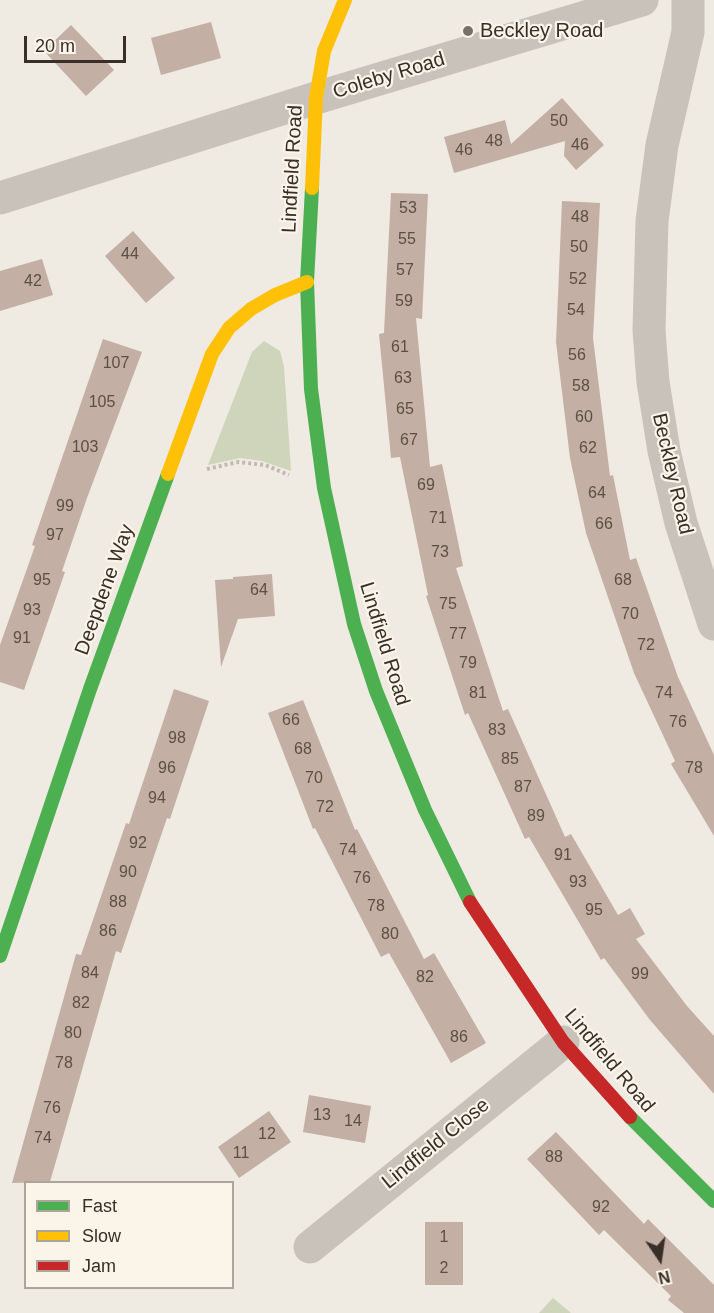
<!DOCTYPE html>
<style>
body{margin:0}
#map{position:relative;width:714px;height:1313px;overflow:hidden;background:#efeae2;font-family:Arial,sans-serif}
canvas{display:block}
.legend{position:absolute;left:24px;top:1181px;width:210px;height:108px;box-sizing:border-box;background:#fbf4e9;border:2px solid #ada59c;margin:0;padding:8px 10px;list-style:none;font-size:18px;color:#392f28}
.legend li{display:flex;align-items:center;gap:12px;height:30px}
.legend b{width:30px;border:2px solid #ada59c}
.north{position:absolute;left:630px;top:1229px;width:60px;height:60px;-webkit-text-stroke:4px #fbf4e9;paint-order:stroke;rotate:167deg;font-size:16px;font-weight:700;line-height:24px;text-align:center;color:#392f28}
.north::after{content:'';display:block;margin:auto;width:21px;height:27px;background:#392f28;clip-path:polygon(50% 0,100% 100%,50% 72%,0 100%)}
.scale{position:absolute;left:24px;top:36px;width:102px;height:27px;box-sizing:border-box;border:3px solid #392f28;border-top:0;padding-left:8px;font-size:18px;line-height:21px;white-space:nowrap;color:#392f28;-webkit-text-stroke:4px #fbf4e9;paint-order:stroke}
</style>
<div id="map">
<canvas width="714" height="1313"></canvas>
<ul class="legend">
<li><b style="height:8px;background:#4caf50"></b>Fast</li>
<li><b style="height:8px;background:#ffc107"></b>Slow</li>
<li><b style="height:8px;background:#c62828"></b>Jam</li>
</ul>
<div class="north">N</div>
<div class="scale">20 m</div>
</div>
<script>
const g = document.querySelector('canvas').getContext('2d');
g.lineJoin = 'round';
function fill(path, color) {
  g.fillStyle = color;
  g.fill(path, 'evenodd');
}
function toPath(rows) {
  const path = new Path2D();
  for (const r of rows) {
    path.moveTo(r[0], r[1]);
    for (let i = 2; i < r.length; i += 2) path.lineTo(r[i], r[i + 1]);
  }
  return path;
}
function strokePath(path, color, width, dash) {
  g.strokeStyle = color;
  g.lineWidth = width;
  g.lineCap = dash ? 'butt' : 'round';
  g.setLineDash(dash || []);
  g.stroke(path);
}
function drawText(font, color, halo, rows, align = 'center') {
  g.font = font + ' Arial,sans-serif';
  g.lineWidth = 4.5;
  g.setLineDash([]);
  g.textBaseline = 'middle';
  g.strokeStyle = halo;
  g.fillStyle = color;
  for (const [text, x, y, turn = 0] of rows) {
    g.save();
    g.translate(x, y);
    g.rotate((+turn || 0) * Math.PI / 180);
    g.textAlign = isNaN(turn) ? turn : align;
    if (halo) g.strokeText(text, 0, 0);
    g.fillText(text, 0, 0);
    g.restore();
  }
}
fill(toPath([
 [264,341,280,351,284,367,291,471,262,461,240,458,208,465,252,352],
 [553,1298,571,1313,539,1313]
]), '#ced5bb');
fill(toPath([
 [211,22,221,58,161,75,151,38],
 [71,25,114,70,86,96,44,51],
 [562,98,604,145,576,170,564,156,565,141,454,173,444,137,505,120,511,144],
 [391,193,428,194,422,319,416,318,430,467,442,464,463,566,456,568,503,711,508,709,565,837,571,834,618,915,630,908,645,934,636,939,687,1006,714,1036,714,1094,650,1020,604,958,601,960,529,837,525,839,468,713,465,715,426,596,428,595,400,457,391,458,379,334,384,333],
 [562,201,600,203,593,338,610,476,613,475,630,560,636,558,678,677,714,755,714,836,671,764,675,761,634,673,586,533,570,458,556,342],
 [133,231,175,278,146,303,105,256],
 [42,259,53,295,0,311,0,271],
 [103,339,142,352,87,498,62,571,65,572,24,690,0,682,0,645,35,546,32,545],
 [272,574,275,616,238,619,221,667,215,580,233,579,233,577],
 [174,689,209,701,170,819,167,818,121,953,116,951,50,1182,12,1183,76,954,81,955,126,823,129,824],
 [303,700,355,830,357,829,424,959,434,953,486,1043,451,1063,389,953,381,957,315,828,313,829,268,713],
 [309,1095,371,1106,365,1143,303,1132],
 [269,1111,291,1142,239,1178,218,1147],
 [556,1132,644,1224,648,1219,714,1285,714,1313,684,1313,668,1300,671,1296,604,1230,599,1235,527,1159],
 [425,1222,463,1222,463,1285,425,1285]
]), '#c3afa3');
strokePath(toPath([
 [207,469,238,462,265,465,289,475]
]), '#c1bab3', 4, [3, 3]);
strokePath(toPath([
 [688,0,688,32,662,145,652,221,649,330,653,382,664,451,681,523,714,624],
 [0,198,316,98,642,0],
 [310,1247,563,1042]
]), '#c8c2bb', 33);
strokePath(toPath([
 [312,188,307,282,311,389,324,488,354,624,376,691,425,810,470,902],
 [0,956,90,689,168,474],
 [630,1117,714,1201]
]), '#4caf50', 14);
strokePath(toPath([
 [312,188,316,98,324,51,345,0],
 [168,474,212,354,229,328,251,309,275,295,307,282]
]), '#ffc107', 14);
strokePath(toPath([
 [470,902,563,1042,630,1117]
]), '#c62828', 14);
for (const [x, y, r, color] of [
 [468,31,6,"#797069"]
]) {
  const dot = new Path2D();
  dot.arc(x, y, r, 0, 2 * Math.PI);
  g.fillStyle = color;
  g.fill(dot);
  strokePath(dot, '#fbf4e9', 2);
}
drawText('16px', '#5c4f47', null, [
 ["50",559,122],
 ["48",494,142],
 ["46",580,146],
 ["46",464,151],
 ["53",408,209],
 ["48",580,218],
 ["55",407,240],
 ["50",579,248],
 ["44",130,255],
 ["57",405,271],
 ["52",578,280],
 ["42",33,282],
 ["59",404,302],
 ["54",576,311],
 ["61",400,348],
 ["56",577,356],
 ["107",116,364],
 ["63",403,379],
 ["58",581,387],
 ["105",102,403],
 ["65",405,410],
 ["60",584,418],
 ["67",409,441],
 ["103",85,448],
 ["62",588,449],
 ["69",426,486],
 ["64",597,494],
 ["99",65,507],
 ["71",438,519],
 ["66",604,525],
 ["97",55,536],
 ["73",440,553],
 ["95",42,581],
 ["68",623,581],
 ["64",259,591],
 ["75",448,605],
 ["93",32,611],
 ["70",630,615],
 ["77",458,635],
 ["91",22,639],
 ["72",646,646],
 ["79",468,664],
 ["81",478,694],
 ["74",664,694],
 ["66",291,721],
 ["76",678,723],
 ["83",497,731],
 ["98",177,739],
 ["68",303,750],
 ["85",510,760],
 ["96",167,769],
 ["78",694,769],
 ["70",314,779],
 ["87",523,788],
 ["94",157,799],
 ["72",325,808],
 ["89",536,817],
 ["92",138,844],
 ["74",348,851],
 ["91",563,856],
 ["90",128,873],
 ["76",362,879],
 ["93",578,883],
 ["88",118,903],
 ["78",376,907],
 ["95",594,911],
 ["86",108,932],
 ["80",390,935],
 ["84",90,974],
 ["99",640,975],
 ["82",425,978],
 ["82",81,1004],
 ["80",73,1034],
 ["86",459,1038],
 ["78",64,1064],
 ["76",52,1109],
 ["13",322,1116],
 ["14",353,1122],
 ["12",267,1135],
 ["74",43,1139],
 ["11",241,1154],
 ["88",554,1158],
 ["92",601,1208],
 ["1",444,1238],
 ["2",444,1269]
]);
drawText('20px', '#392f28', '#fbf4e9', [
 ["Beckley Road",480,31]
], 'left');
drawText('20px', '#392f28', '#fbf4e9', [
 ["Coleby Road",389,76,-17],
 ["Lindfield Road",293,169,-87],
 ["Beckley Road",672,474,77],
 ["Deepdene Way",105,590,-70],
 ["Lindfield Road",384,644,73],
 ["Lindfield Road",609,1061,50],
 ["Lindfield Close",436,1144,-39]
]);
</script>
